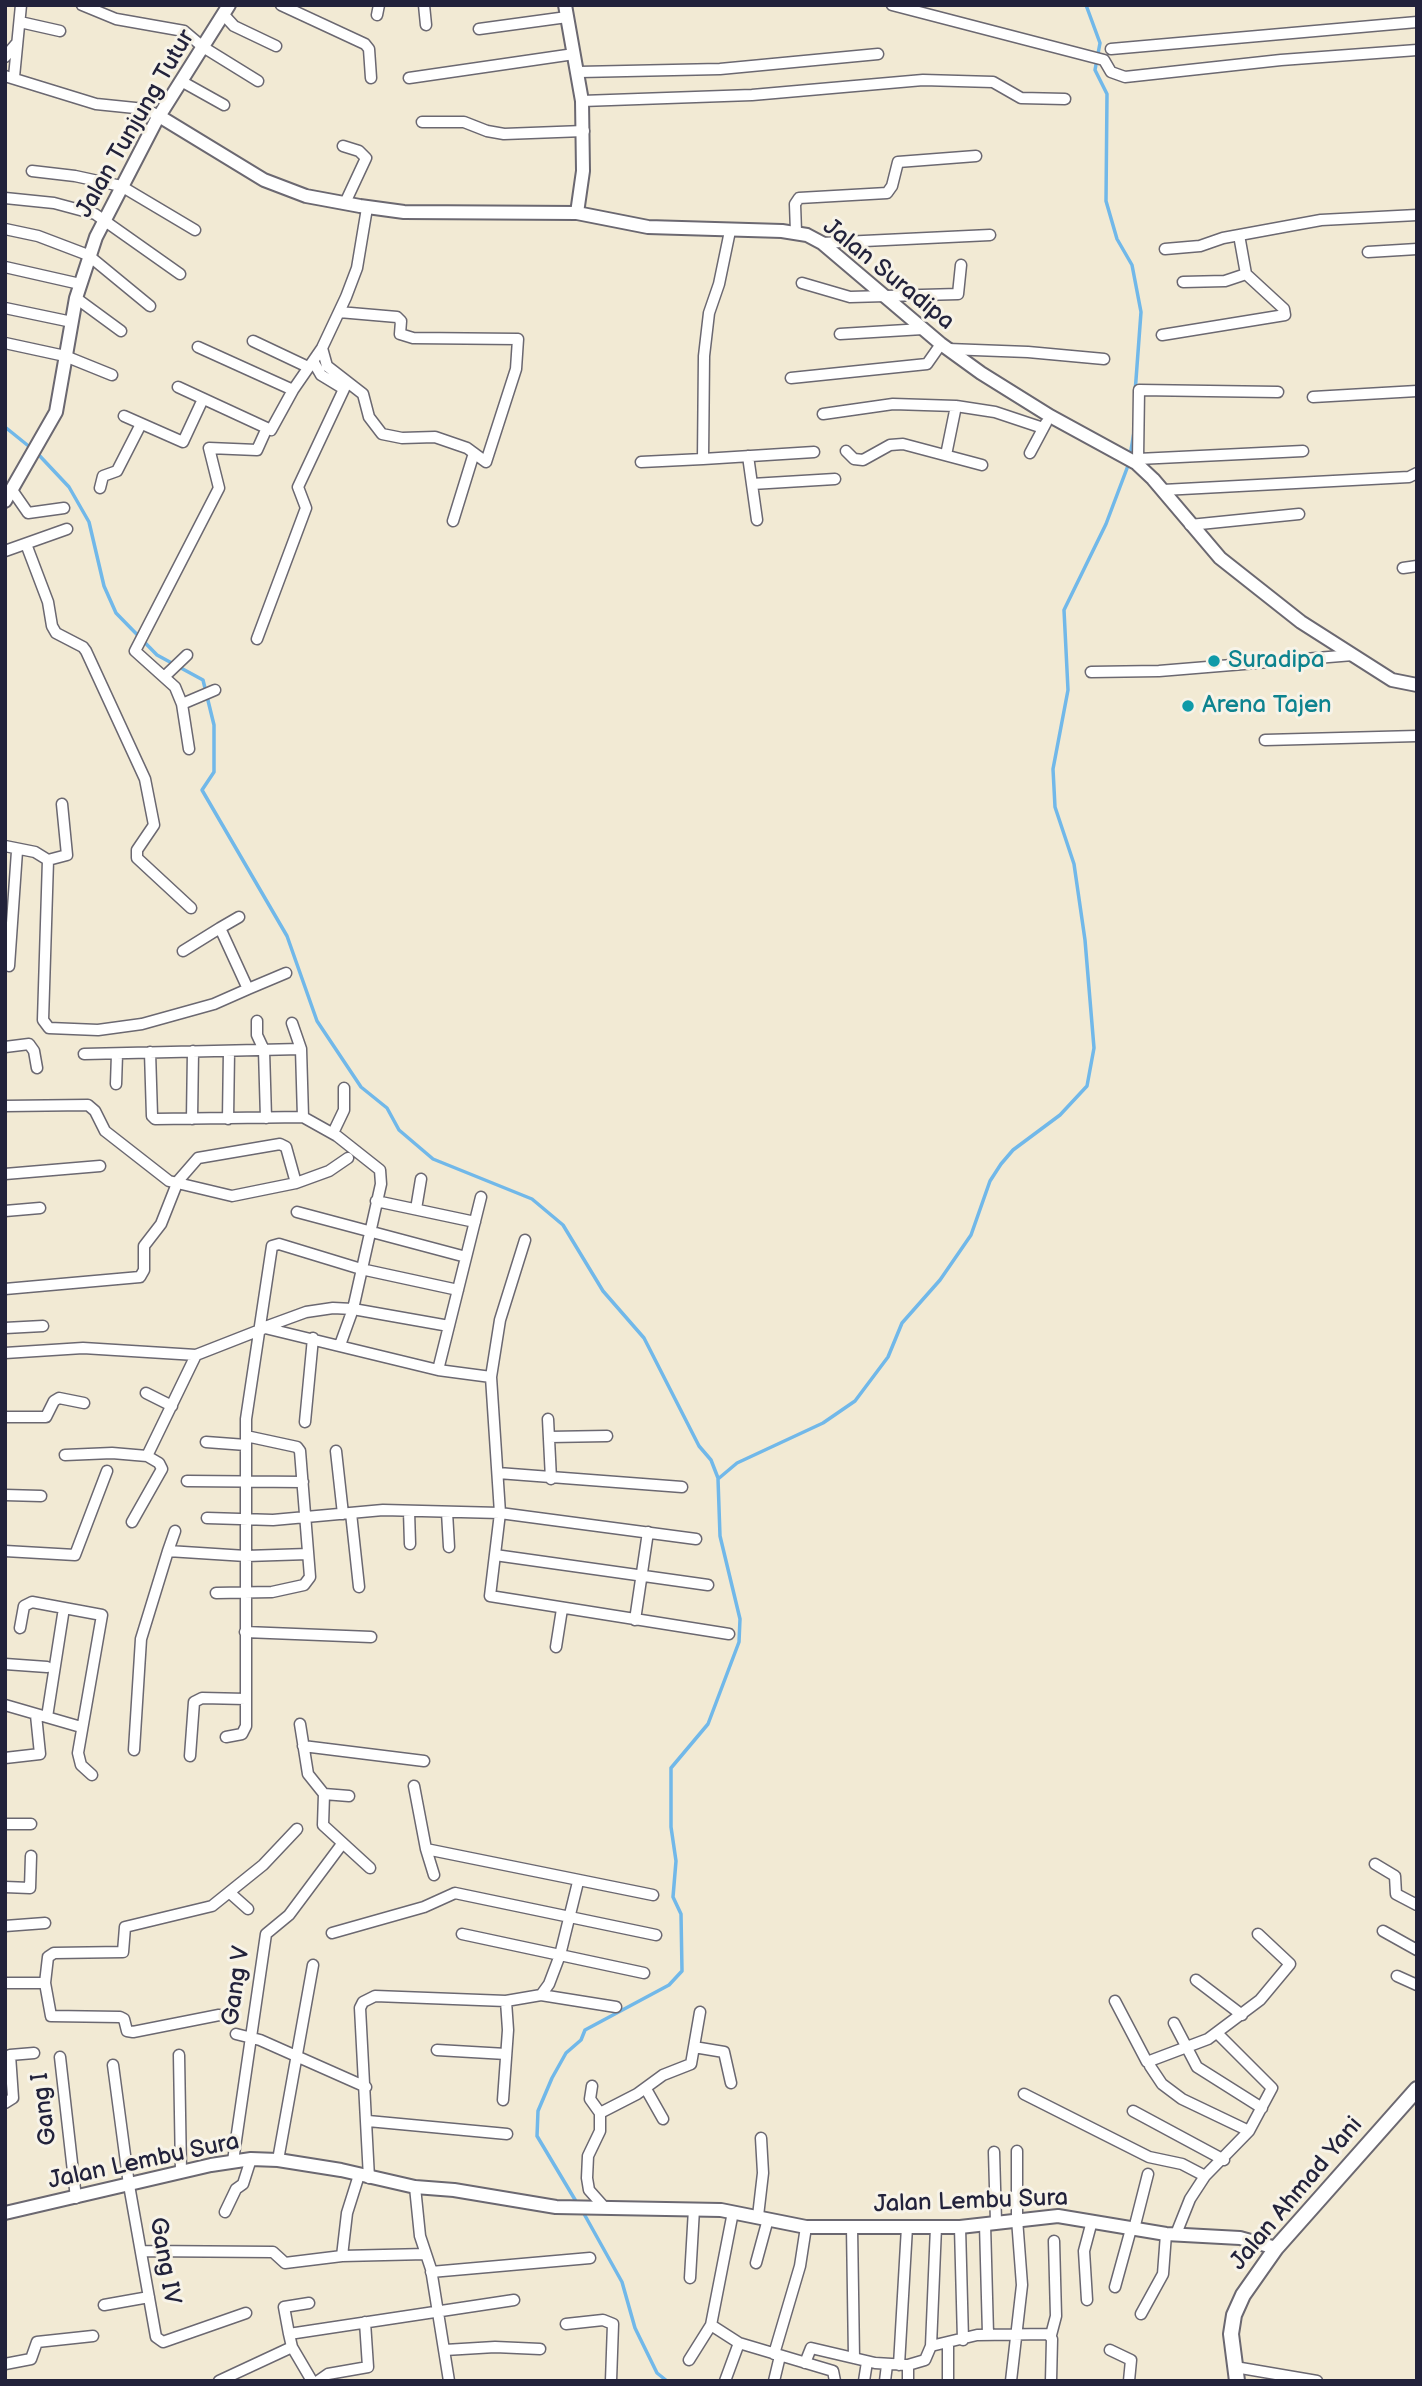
<!DOCTYPE html>
<style>
body{margin:0}
#map{position:relative;width:1422px;height:2386px;overflow:hidden;background:#f2ead4;font-family:"Balsamiq Sans",sans-serif}
canvas{display:block}
.frame{position:absolute;inset:0;border:7px solid #22223b;pointer-events:none}
</style>
<div id="map">
<canvas width="1422" height="2386"></canvas>
<div class="frame"></div>
</div>
<script>
const g = document.querySelector('canvas').getContext('2d');
g.lineJoin = 'round';
function toPath(rows) {
  const path = new Path2D();
  for (const r of rows) {
    path.moveTo(r[0], r[1]);
    for (let i = 2; i < r.length; i += 2) path.lineTo(r[i], r[i + 1]);
  }
  return path;
}
function strokePath(path, color, width, dash) {
  g.strokeStyle = color;
  g.lineWidth = width;
  g.lineCap = dash ? 'butt' : 'round';
  g.setLineDash(dash || []);
  g.stroke(path);
}
function drawText(font, color, halo, rows, align = 'center') {
  g.font = font + ' "Balsamiq Sans",sans-serif';
  g.lineWidth = 6;
  g.setLineDash([]);
  g.textBaseline = 'middle';
  g.strokeStyle = halo;
  g.fillStyle = color;
  for (const [text, x, y, turn = 0] of rows) {
    g.save();
    g.translate(x, y);
    g.rotate((+turn || 0) * Math.PI / 180);
    g.textAlign = isNaN(turn) ? turn : align;
    if (halo) g.strokeText(text, 0, 0);
    g.fillText(text, 0, 0);
    g.restore();
  }
}
strokePath(toPath([
 [1086,5,1100,43,1095,70,1107,94,1106,201,1117,239,1132,265,1141,312,1135,393],
 [5,427,31,448],
 [37,453,69,487,89,522,104,586,116,613,157,655,203,680,214,725,214,772,202,790,287,936,317,1021,361,1087,387,1108,399,1130,433,1159,532,1199,563,1225,603,1291,644,1338,699,1446,711,1460,718,1478],
 [1130,456,1134,432],
 [577,2203,537,2136,538,2111,552,2078,566,2053,581,2040,585,2030,669,1985,682,1971,681,1914,673,1897,676,1861,671,1827,671,1768,708,1724,739,1642,740,1619,720,1536,718,1479,737,1463,823,1423,855,1401,888,1357,902,1323,940,1280,971,1235,990,1181,1001,1164,1013,1150,1060,1115,1087,1086,1094,1048,1085,940,1074,864,1055,807,1053,769,1068,690,1064,610,1106,524,1129,463],
 [583,2212,622,2282,635,2328,657,2373,667,2381]
]), '#71b8e9', 3.5);
const minor = toPath([
 [82,5,116,19,184,31,203,47,258,81],
 [281,5,365,44,369,49,371,78],
 [424,5,426,25],
 [892,5,1104,60,1111,72,1125,77,1281,60,1417,50],
 [223,14,234,26,276,46],
 [377,15,379,5],
 [20,22,60,31],
 [479,29,567,17],
 [1111,49,1417,22],
 [5,57,16,44],
 [579,72,720,69,878,54],
 [5,76,96,104,145,109,159,116],
 [14,77,21,5],
 [409,78,574,54],
 [181,81,224,105],
 [582,101,752,95,923,80,993,82,1021,98,1065,99],
 [422,122,464,122,487,131,504,134,584,131],
 [343,146,359,151,366,158,345,203],
 [32,171,75,176,121,186,195,230],
 [5,198,54,203,95,214,180,274],
 [5,229,38,236,88,255,150,306],
 [730,231,719,284,709,313,704,356,703,459,814,452],
 [796,232,795,204,799,198,887,193,892,186,898,162,976,156],
 [822,243,990,235],
 [1165,249,1200,246,1223,238,1321,220,1417,215],
 [1368,252,1417,249],
 [5,267,80,284],
 [1183,282,1225,281,1246,274],
 [802,283,850,297,958,294,961,265],
 [76,298,121,331],
 [5,308,72,322],
 [840,334,923,329],
 [1162,335,1285,315,1284,309,1246,274,1239,235],
 [253,341,308,367],
 [5,343,65,356,112,375],
 [198,347,293,390],
 [322,348,327,366,363,394,369,417,382,434,402,438,435,437,467,448,486,462,516,369,518,339,413,338,400,334,401,321,397,317,339,312],
 [948,349,1028,352,1104,359],
 [791,378,927,364,941,344],
 [178,387,271,430,293,390,322,348,346,297,357,268,367,208],
 [1278,392,1139,390,1138,459,1303,451],
 [1313,397,1417,391],
 [823,414,893,404,956,406,995,412,1043,428],
 [124,416,183,442,203,399],
 [846,451,854,459,863,460,890,445,903,444,982,465],
 [1030,453,1046,423],
 [946,455,956,406],
 [748,456,757,520],
 [641,462,703,459],
 [752,484,835,479],
 [100,488,103,476,117,471,141,424],
 [12,490,28,513,64,508],
 [1163,490,1409,477,1417,473],
 [453,521,474,453],
 [1190,525,1299,514],
 [26,544,48,602,52,626,56,633,83,647,86,651,145,779,154,825,137,850,137,858,191,908],
 [5,551,67,529],
 [1403,568,1417,566],
 [257,639,306,508,298,487,344,389,321,375,313,361],
 [1091,672,1159,671,1353,655],
 [165,676,187,655],
 [182,704,175,687,135,651,219,488,209,448,257,450,266,430],
 [1265,740,1417,736],
 [189,749,182,704,215,690],
 [5,846,35,852,48,860,43,1020,49,1028,98,1030,142,1024,214,1004,248,989,220,928,239,917],
 [48,860,67,855,62,804],
 [183,951,220,928],
 [9,966,17,851],
 [248,989,286,973],
 [257,1021,257,1035,264,1050,266,1118],
 [292,1023,301,1049,303,1117],
 [5,1047,29,1044,34,1051,37,1068],
 [150,1052,152,1116,155,1119,303,1117,337,1136,380,1170,381,1184,353,1309,340,1345],
 [84,1054,301,1049],
 [116,1084,117,1054],
 [5,1106,88,1105,95,1111,105,1131,169,1181,232,1196,296,1183,329,1171,348,1158],
 [192,1119,193,1051],
 [228,1119,229,1051],
 [333,1133,344,1110,344,1088],
 [5,1174,100,1166],
 [376,1201,475,1222],
 [416,1209,421,1179],
 [5,1211,40,1208],
 [297,1212,466,1257],
 [525,1240,500,1320,491,1377,500,1513,490,1596,729,1634],
 [5,1289,140,1277,144,1270,144,1246,161,1224,178,1181,198,1158,280,1144,286,1147,296,1183],
 [265,1327,306,1312,333,1308,353,1309,449,1326],
 [5,1328,43,1326],
 [5,1353,83,1348,196,1355,265,1328,438,1370,491,1377],
 [438,1370,481,1197],
 [146,1393,172,1406],
 [5,1417,46,1417,54,1401,59,1398,84,1403],
 [548,1419,551,1479],
 [305,1422,313,1338],
 [549,1437,607,1436],
 [206,1442,246,1445],
 [336,1451,343,1514],
 [65,1455,112,1453,147,1456,159,1463,162,1469,158,1476,132,1522],
 [147,1456,196,1355],
 [498,1473,682,1487],
 [187,1481,303,1482],
 [5,1495,41,1496],
 [409,1511,410,1544],
 [447,1512,449,1547],
 [351,1513,359,1587],
 [207,1518,273,1520,383,1510,500,1513,696,1539],
 [5,1551,75,1555,107,1471],
 [168,1551,175,1531],
 [495,1555,708,1585],
 [216,1593,272,1592,304,1585,310,1577,300,1451,297,1447,246,1436],
 [635,1620,648,1532],
 [20,1628,24,1606,32,1602,102,1615,78,1753,81,1765,92,1775],
 [245,1632,371,1637],
 [556,1647,562,1609],
 [5,1664,47,1667],
 [5,1705,81,1727],
 [47,1717,64,1608],
 [300,1724,308,1774,324,1794,323,1825,370,1868],
 [226,1737,242,1734,246,1726,246,1419,272,1246,279,1244,361,1269,458,1290],
 [303,1746,424,1761],
 [134,1750,141,1639,168,1551,246,1556,308,1554],
 [190,1756,194,1702,202,1698,246,1699],
 [5,1758,40,1754,36,1715],
 [414,1786,426,1849,653,1895],
 [324,1794,349,1796],
 [5,1824,31,1824],
 [426,1849,434,1875],
 [1375,1864,1395,1876,1396,1894,1417,1905],
 [5,1887,30,1888,31,1856],
 [230,1893,248,1909],
 [5,1926,45,1923],
 [1383,1931,1417,1950],
 [332,1933,424,1907,455,1893,656,1935],
 [462,1934,644,1973],
 [1397,1976,1417,1985],
 [1196,1980,1242,2015],
 [5,1983,45,1983],
 [541,1995,616,2007],
 [1115,2001,1147,2062,1208,2039,1260,2000,1290,1964,1258,1934],
 [219,2015,133,2032,127,2031,124,2019,120,2017,51,2016,45,1983,48,1957,54,1953,123,1952,125,1927,212,1906,263,1865,297,1829],
 [1174,2023,1197,2067,1262,2108],
 [236,2034,260,2040,366,2087],
 [694,2047,724,2052,731,2083],
 [437,2050,506,2054],
 [179,2055,181,2172],
 [60,2057,76,2198],
 [113,2065,129,2185,156,2337,163,2342,246,2313],
 [1150,2066,1162,2084,1182,2099,1249,2131],
 [592,2086,590,2099,600,2113],
 [646,2089,663,2119],
 [1024,2094,1149,2157,1182,2164,1205,2176],
 [503,2100,508,2030,506,2001],
 [5,2103,13,2098,10,2055,34,2053],
 [1133,2111,1224,2160],
 [368,2121,507,2134],
 [994,2152,996,2222],
 [278,2160,313,1965],
 [233,2161,266,1934,289,1915,342,1844],
 [369,2178,360,2008,363,2002,375,1996,506,2001,541,1995,549,1984,560,1955,578,1882],
 [415,2187,420,2236,431,2269,449,2381],
 [605,2208,589,2190,587,2178,588,2156,600,2131,600,2113,637,2094,663,2075,691,2064,700,2012],
 [225,2212,236,2189,243,2184,251,2159],
 [733,2212,711,2325,739,2343,833,2371,835,2381],
 [758,2216,763,2173,761,2138],
 [985,2224,988,2334],
 [852,2227,854,2358],
 [960,2227,963,2340],
 [1134,2229,1148,2174],
 [1176,2234,1190,2199,1205,2176,1249,2131,1272,2088,1217,2033],
 [141,2251,273,2252,285,2263,342,2256,426,2254],
 [342,2256,347,2213,359,2175],
 [756,2263,768,2219],
 [431,2272,590,2258],
 [690,2278,694,2209],
 [1115,2287,1131,2229],
 [1087,2300,1084,2251,1092,2221],
 [104,2305,149,2297],
 [1141,2314,1163,2274,1166,2234],
 [566,2324,603,2320,613,2324,611,2381],
 [289,2334,284,2307,309,2303],
 [1051,2335,1056,2316,1054,2241],
 [948,2344,948,2381],
 [931,2346,936,2227],
 [292,2347,312,2381],
 [445,2350,495,2347,540,2349],
 [1110,2350,1131,2360,1129,2381],
 [774,2354,800,2266,806,2227],
 [689,2360,711,2325],
 [805,2363,811,2348,875,2363,908,2365,925,2360,931,2346,977,2335,1048,2334,1052,2339,1051,2381],
 [5,2364,31,2359,37,2342,93,2336],
 [899,2365,907,2227],
 [1235,2367,1317,2381],
 [219,2381,292,2347,289,2334,514,2300],
 [318,2381,328,2374,368,2367,365,2322],
 [725,2381,739,2343],
 [774,2381,780,2356],
 [864,2381,867,2362],
 [885,2381,887,2365],
 [908,2381,908,2365],
 [1011,2381,1022,2285,1017,2219,1017,2151]
]);
const tertiary = toPath([
 [565,5,582,101,583,171,577,213],
 [159,116,264,180,306,196,360,206,404,212,577,213,648,227,782,231,807,235,822,243,941,344,981,373,1050,416,1136,463,1153,479,1220,558,1301,622,1392,680,1417,685],
 [5,501,56,412,76,298,96,237,156,121,229,5],
 [5,2213,211,2165,251,2159,278,2160,341,2170,415,2187,454,2190,556,2207,721,2210,806,2227,960,2227,1058,2216,1166,2234,1240,2238,1276,2248]
]);
const secondary = toPath([
 [1237,2381,1231,2334,1234,2315,1243,2295,1276,2248,1417,2089]
]);
strokePath(minor, '#6b6871', 13);
strokePath(tertiary, '#6b6871', 16);
strokePath(secondary, '#6b6871', 18);
strokePath(minor, '#fff', 10);
strokePath(tertiary, '#fff', 12);
strokePath(secondary, '#fff', 14);
for (const [x, y, r, color] of [
 [1214,661,7,"#0f9aa8"],
 [1188,706,7,"#0f9aa8"]
]) {
  const dot = new Path2D();
  dot.arc(x, y, r, 0, 2 * Math.PI);
  g.fillStyle = color;
  g.fill(dot);
  strokePath(dot, '#f7f3e8', 2.5);
}
drawText('24px', '#22223b', '#f7f3e8', [
 ["Jalan Tunjung Tutur",136,124,-60],
 ["Jalan Suradipa",888,275,39],
 ["Gang V",237,1986,-82],
 ["Gang I",45,2109,-97],
 ["Jalan Lembu Sura",144,2162,-12],
 ["Jalan Ahmad Yani",1297,2194,-50],
 ["Jalan Lembu Sura",971,2202,-2],
 ["Gang IV",164,2261,80]
]);
drawText('24px', '#0d838f', '#f7f3e8', [
 ["Suradipa",1228,661],
 ["Arena Tajen",1202,706]
], 'left');
</script>
